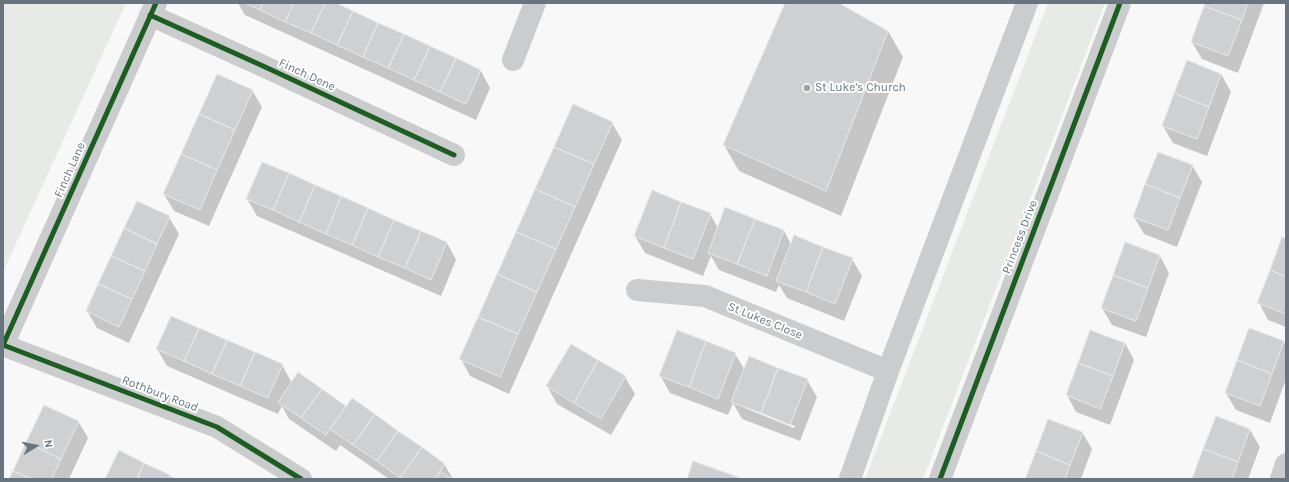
<!DOCTYPE html>
<style>
body{margin:0}
#map{position:relative;width:1289px;height:482px;overflow:hidden;background:#f8f8f8;font-family:Karla,sans-serif}
canvas{display:block}
.frame{position:absolute;inset:0;border:4px solid #667580;pointer-events:none}
.north{position:absolute;left:16px;top:426px;width:40px;height:40px;-webkit-text-stroke:3px #fff;paint-order:stroke;rotate:80deg;font-size:11px;font-weight:700;line-height:16px;text-align:center;color:#667580}
.north::after{content:'';display:block;margin:auto;width:14px;height:18px;background:#667580;clip-path:polygon(50% 0,100% 100%,50% 72%,0 100%)}
</style>
<div id="map">
<canvas width="1289" height="482"></canvas>
<div class="frame"></div>
<div class="north">N</div>
</div>
<script>
const g = document.querySelector('canvas').getContext('2d');
g.lineJoin = 'round';
function fill(path, color) {
  g.fillStyle = color;
  g.fill(path, 'evenodd');
}
function toPath(rows) {
  const path = new Path2D();
  for (const r of rows) {
    path.moveTo(r[0], r[1]);
    for (let i = 2; i < r.length; i += 2) path.lineTo(r[i], r[i + 1]);
  }
  return path;
}
function strokePath(path, color, width, dash) {
  g.strokeStyle = color;
  g.lineWidth = width;
  g.lineCap = dash ? 'butt' : 'round';
  g.setLineDash(dash || []);
  g.stroke(path);
}
function drawText(font, color, halo, rows, align = 'center') {
  g.font = font + ' Karla,sans-serif';
  g.lineWidth = 4;
  g.setLineDash([]);
  g.textBaseline = 'middle';
  g.strokeStyle = halo;
  g.fillStyle = color;
  for (const [text, x, y, turn = 0] of rows) {
    g.save();
    g.translate(x, y);
    g.rotate((+turn || 0) * Math.PI / 180);
    g.textAlign = isNaN(turn) ? turn : align;
    if (halo) g.strokeText(text, 0, 0);
    g.fillText(text, 0, 0);
    g.restore();
  }
}
fill(toPath([
 [3,3,126,3,3,272],
 [1048,3,1105,3,923,479,865,479]
]), '#e7eae5');
fill(toPath([
 [238,3,333,3,481,71,490,88,476,120,245,15],
 [786,3,837,3,888,31,903,57,841,216,739,171,724,145],
 [1207,3,1264,3,1238,73,1202,59,1192,42],
 [1221,74,1231,92,1207,156,1173,143,1163,126],
 [252,90,262,107,209,226,174,211,164,194],
 [612,123,622,140,509,394,470,376,461,359],
 [1192,165,1202,182,1177,247,1144,234,1134,217],
 [247,199,447,243,456,260,441,296,257,216],
 [137,202,169,217,179,234,129,343,97,328,87,311],
 [726,208,784,231,791,244,852,259,862,276,844,321,787,298,779,285,776,292,719,270,711,256,703,276,645,253,635,236,710,214,718,228],
 [1286,240,1286,327,1268,320,1259,303],
 [1160,256,1169,273,1146,337,1112,325,1102,308],
 [1091,331,1125,343,1134,360,1110,425,1076,412,1067,395],
 [1284,342,1286,346,1286,379,1270,423,1236,410,1226,393],
 [157,349,282,365,292,383,299,374,346,408,444,464,453,479,389,479,340,445,336,451,289,419,282,406,278,414,167,366],
 [735,354,745,370,807,380,817,397,800,441,742,419,733,403,728,415,670,393,660,375],
 [745,406,795,426,794,428,745,408],
 [625,377,635,394,611,435,557,404,547,386],
 [78,421,88,438,69,479,10,479],
 [1250,430,1260,447,1248,479,1193,479],
 [1082,432,1092,449,1081,479,1026,479],
 [119,452,176,479,106,479]
]), '#0003');
const building = toPath([
 [245,3,263,3,260,10,245,3],
 [263,3,294,3,285,22,260,10,263,3],
 [294,3,325,3,311,33,285,22,294,3],
 [325,3,336,3,353,11,337,45,311,33,325,3],
 [785,3,839,3,888,31,826,191,723,145,785,3],
 [1205,3,1248,3,1242,20,1204,6,1205,3],
 [1204,6,1242,20,1228,56,1191,42,1204,6],
 [353,11,378,23,363,57,337,45,353,11],
 [378,23,404,34,388,68,363,57,378,23],
 [404,34,430,46,414,80,388,68,404,34],
 [430,46,456,58,440,92,414,80,430,46],
 [456,58,481,70,466,104,440,92,456,58],
 [1187,60,1221,74,1209,107,1174,93,1187,60],
 [217,74,253,90,235,130,199,114,217,74],
 [1174,93,1209,107,1197,139,1162,126,1174,93],
 [573,104,613,122,594,164,554,147,573,104],
 [199,114,235,130,217,170,181,154,199,114],
 [554,147,594,164,575,207,535,189,554,147],
 [1158,152,1193,165,1180,198,1145,184,1158,152],
 [181,154,217,170,200,210,163,194,181,154],
 [262,162,289,173,273,210,246,199,262,162],
 [289,173,315,185,299,222,273,210,289,173],
 [1145,184,1180,198,1168,230,1133,217,1145,184],
 [315,185,341,196,326,234,299,222,315,185],
 [535,189,575,207,556,249,516,232,535,189],
 [652,190,681,202,664,248,634,236,652,190],
 [341,196,368,208,352,245,326,234,341,196],
 [137,201,170,216,157,244,124,228,137,201],
 [681,202,711,213,693,259,664,248,681,202],
 [725,207,755,219,737,264,708,253,725,207],
 [368,208,394,220,378,257,352,245,368,208],
 [755,219,784,230,767,276,737,264,755,219],
 [394,220,421,231,405,268,378,257,394,220],
 [124,228,157,244,145,271,111,256,124,228],
 [421,231,447,242,431,280,405,268,421,231],
 [516,232,556,249,537,292,497,274,516,232],
 [794,235,823,247,806,292,776,281,794,235],
 [1282,237,1286,239,1286,277,1270,270,1282,237],
 [1125,242,1160,255,1148,288,1113,275,1125,242],
 [823,247,853,258,835,304,806,292,823,247],
 [111,256,145,271,132,299,98,284,111,256],
 [1270,270,1286,277,1286,314,1257,303,1270,270],
 [497,274,537,292,518,334,478,317,497,274],
 [1113,275,1148,288,1136,321,1101,308,1113,275],
 [98,284,132,299,119,327,86,311,98,284],
 [171,316,199,328,184,361,156,349,171,316],
 [478,317,518,334,500,377,459,359,478,317],
 [199,328,227,340,212,374,184,361,199,328],
 [1249,328,1284,341,1272,374,1237,360,1249,328],
 [677,330,706,341,689,387,659,376,677,330],
 [1090,330,1125,343,1113,376,1078,363,1090,330],
 [227,340,255,352,240,386,212,374,227,340],
 [706,341,736,353,718,399,689,387,706,341],
 [571,344,598,360,574,403,546,386,571,344],
 [255,352,283,364,268,398,240,386,255,352],
 [749,356,778,368,761,413,731,402,749,356],
 [598,360,626,376,601,419,574,403,598,360],
 [1237,360,1272,374,1260,406,1225,393,1237,360],
 [1078,363,1113,376,1100,409,1066,395,1078,363],
 [778,368,808,379,790,425,761,413,778,368],
 [298,372,322,389,301,418,278,402,298,372],
 [322,389,346,406,326,435,301,418,322,389],
 [352,398,375,414,353,445,330,429,352,398],
 [44,405,79,421,61,459,26,442,44,405],
 [375,414,398,431,377,461,353,445,375,414],
 [1216,416,1250,429,1238,462,1203,449,1216,416],
 [1048,419,1083,432,1070,465,1036,451,1048,419],
 [398,431,422,447,400,478,377,461,398,431],
 [26,442,61,459,52,479,32,479,13,471,26,442],
 [422,447,445,464,435,479,402,479,400,478,422,447],
 [1203,449,1238,462,1232,479,1192,479,1203,449],
 [119,450,144,463,137,479,105,479,119,450],
 [1036,451,1070,465,1065,479,1025,479,1036,451],
 [693,461,738,477,737,479,687,479,693,461],
 [144,463,170,475,168,479,137,479,144,463],
 [13,471,32,479,9,479,13,471],
 [440,471,452,479,435,479,440,471]
]);
fill(building, '#cfd0d1');
strokePath(building, '#e8e8e8', 1);
strokePath(toPath([
 [150,15,263,66,454,155],
 [513,60,535,3],
 [637,290,705,296,888,371],
 [3,345,156,3],
 [3,345,217,427,301,479],
 [850,479,888,371,1027,3],
 [940,479,1120,3],
 [1281,479,1286,464]
]), '#cbcccd', 22);
strokePath(toPath([
 [150,15,263,66,454,155],
 [3,345,156,3],
 [3,345,217,427,301,479],
 [940,479,1120,3]
]), '#1b5e20', 5);
for (const [x, y, r, color] of [
 [807,88,4,"#99a3aa"]
]) {
  const dot = new Path2D();
  dot.arc(x, y, r, 0, 2 * Math.PI);
  g.fillStyle = color;
  g.fill(dot);
  strokePath(dot, '#fff', 1.5);
}
drawText('12px', '#667580', '#fff', [
 ["Finch Dene",307,75,25],
 ["Finch Lane",70,170,-66],
 ["Princess Drive",1020,237,-69],
 ["St Lukes Close",765,321,22],
 ["Rothbury Road",160,394,21]
]);
drawText('12px', '#667580', '#fff', [
 ["St Luke's Church",815,88]
], 'left');
</script>
